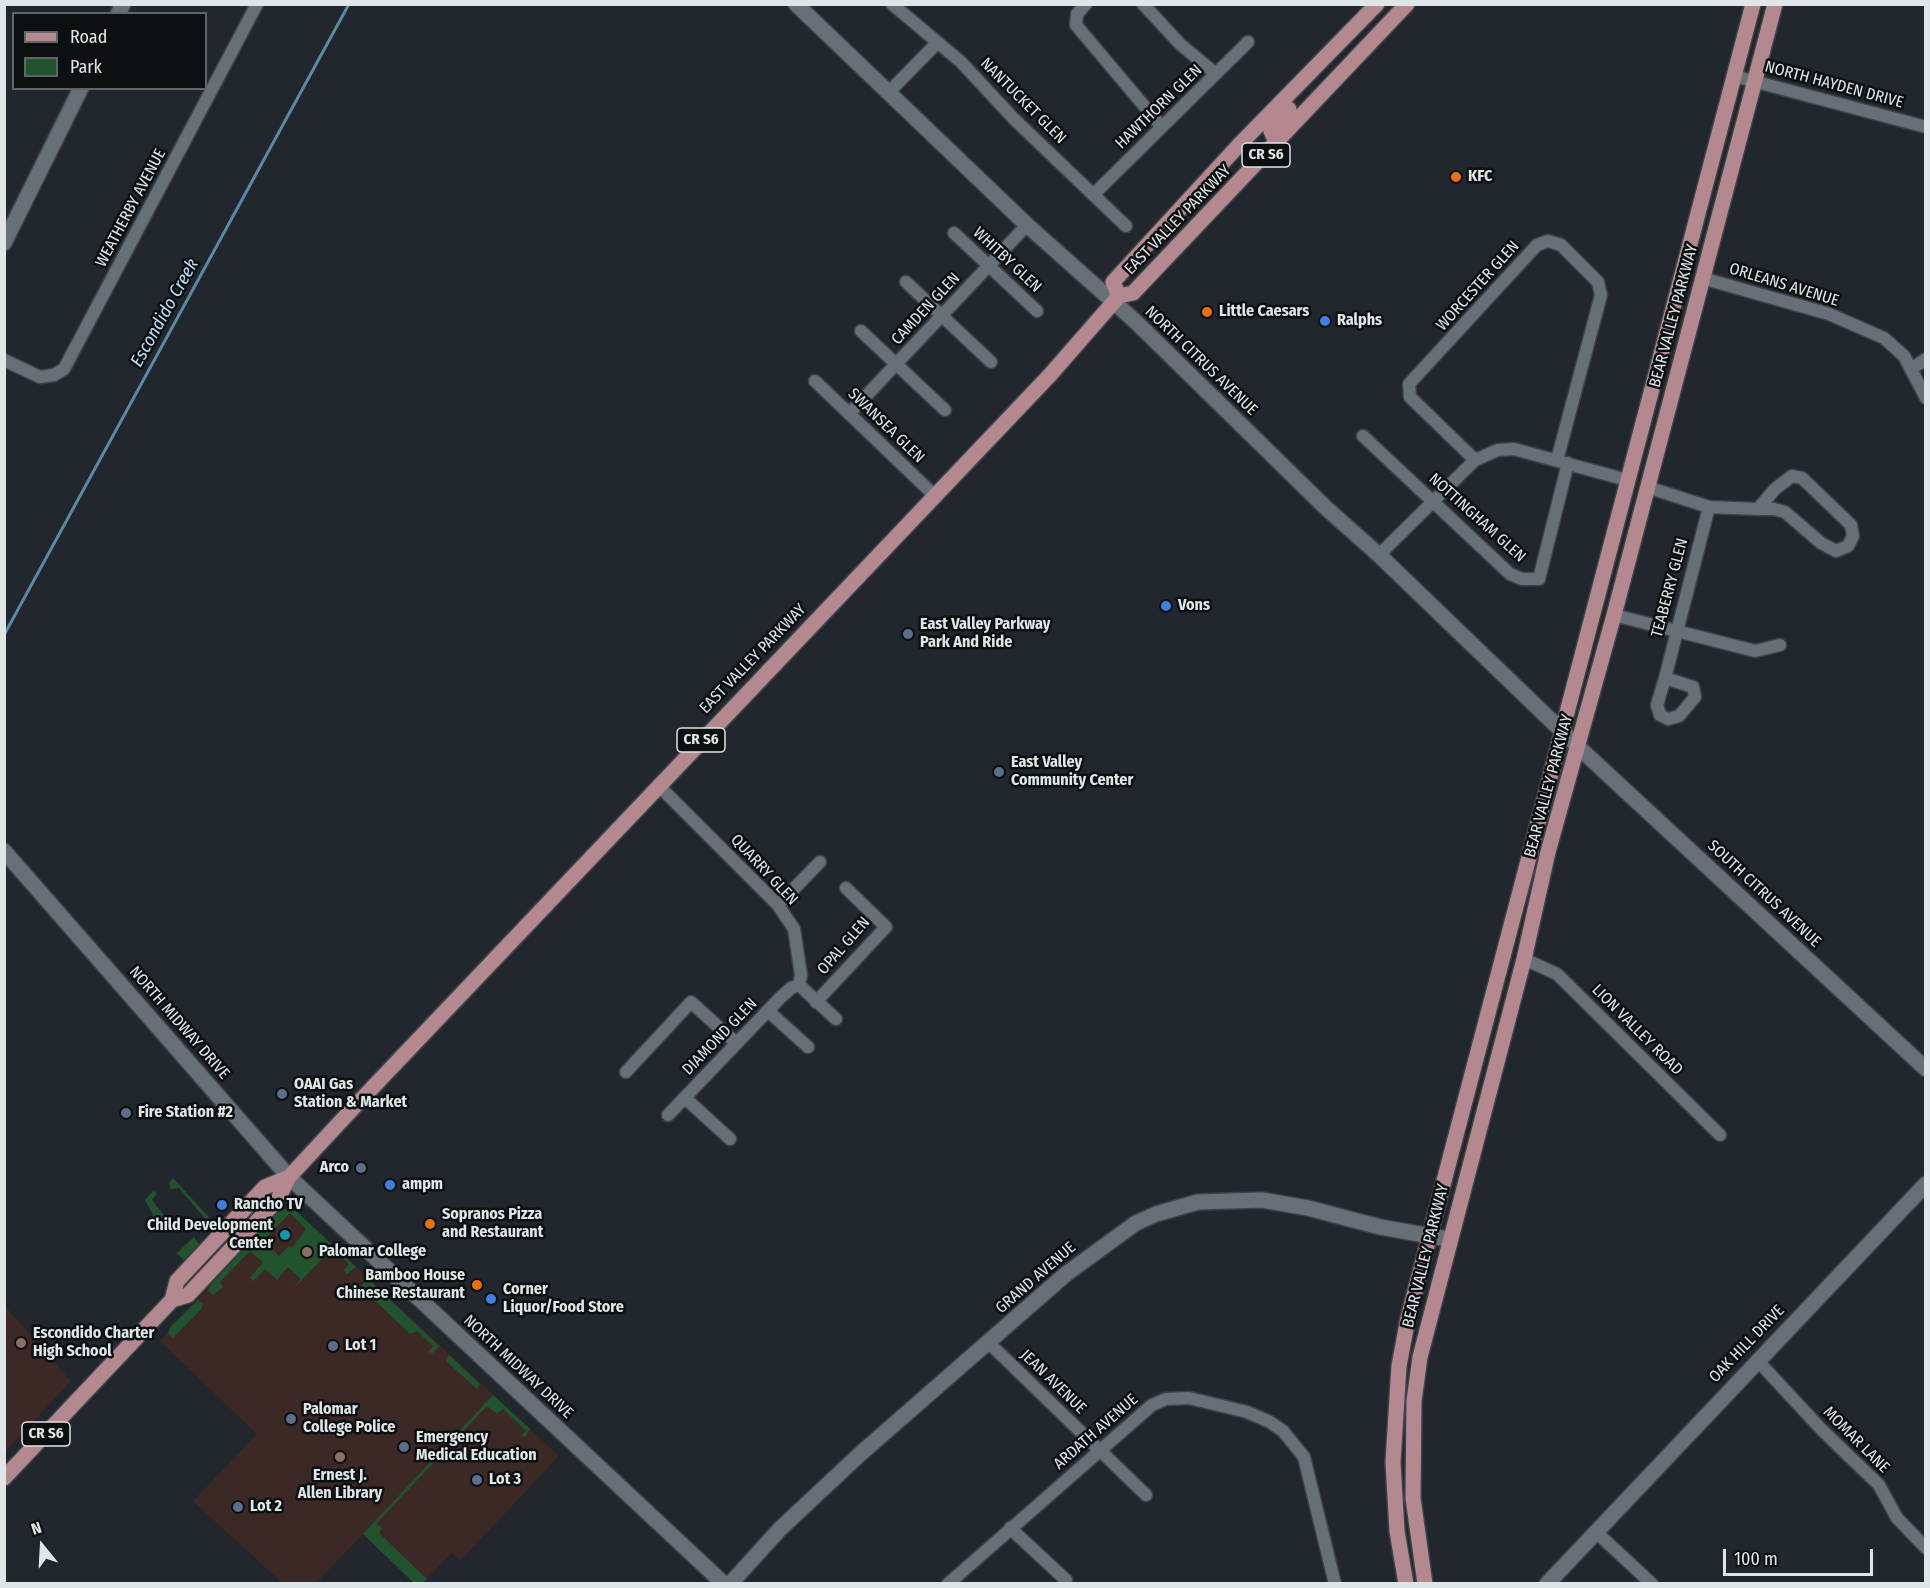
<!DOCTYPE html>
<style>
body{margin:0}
#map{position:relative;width:1930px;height:1588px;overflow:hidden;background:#21272d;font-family:"Fira Sans Condensed",sans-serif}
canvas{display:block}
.frame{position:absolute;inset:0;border:6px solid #e0e5e8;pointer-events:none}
.legend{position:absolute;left:12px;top:12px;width:195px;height:78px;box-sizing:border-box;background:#0d1012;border:2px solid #616568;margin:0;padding:8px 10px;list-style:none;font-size:18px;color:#e0e5e8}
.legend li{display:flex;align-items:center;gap:12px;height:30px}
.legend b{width:30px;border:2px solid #616568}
.north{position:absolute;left:12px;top:1516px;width:60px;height:60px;-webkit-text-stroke:4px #0d1012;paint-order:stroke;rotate:342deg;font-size:16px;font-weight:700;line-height:24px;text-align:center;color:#e0e5e8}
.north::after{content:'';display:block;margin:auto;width:21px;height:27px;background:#e0e5e8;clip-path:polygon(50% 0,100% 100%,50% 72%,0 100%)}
.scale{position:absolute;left:1723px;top:1549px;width:150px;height:27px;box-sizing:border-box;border:3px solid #e0e5e8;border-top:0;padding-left:8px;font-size:18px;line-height:21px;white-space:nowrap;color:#e0e5e8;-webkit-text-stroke:4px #0d1012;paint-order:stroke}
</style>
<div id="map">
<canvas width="1930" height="1588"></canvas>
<div class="frame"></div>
<ul class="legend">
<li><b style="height:8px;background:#b3888f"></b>Road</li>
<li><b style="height:16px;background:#21542e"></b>Park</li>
</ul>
<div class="north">N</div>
<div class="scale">100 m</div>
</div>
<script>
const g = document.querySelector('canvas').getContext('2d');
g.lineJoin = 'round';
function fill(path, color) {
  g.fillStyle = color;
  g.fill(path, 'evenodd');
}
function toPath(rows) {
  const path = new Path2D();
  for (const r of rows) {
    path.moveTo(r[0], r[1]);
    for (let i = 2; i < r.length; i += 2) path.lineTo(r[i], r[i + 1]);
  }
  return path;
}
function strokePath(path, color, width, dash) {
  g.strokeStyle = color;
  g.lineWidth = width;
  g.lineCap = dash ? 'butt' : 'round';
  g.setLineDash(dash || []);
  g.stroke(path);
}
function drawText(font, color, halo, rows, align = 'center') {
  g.font = font + ' "Fira Sans Condensed",sans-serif';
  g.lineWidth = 5;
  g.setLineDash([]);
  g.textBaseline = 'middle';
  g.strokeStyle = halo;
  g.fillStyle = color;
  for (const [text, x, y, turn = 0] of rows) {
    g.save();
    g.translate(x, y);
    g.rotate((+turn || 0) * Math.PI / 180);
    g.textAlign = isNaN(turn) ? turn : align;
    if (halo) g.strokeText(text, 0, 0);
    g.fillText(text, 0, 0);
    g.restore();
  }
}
fill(toPath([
 [286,1209,295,1210,559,1456,460,1561,452,1553,423,1583,414,1583,363,1534,316,1583,282,1583,193,1501,257,1434,160,1341,280,1210],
 [4,1305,71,1381,5,1452,4,1452]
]), '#3c2824');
fill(toPath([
 [173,1178,216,1225,211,1231,205,1227,209,1223,179,1188,171,1189,169,1183],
 [153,1191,157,1193,152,1200,177,1232,164,1217,155,1225,159,1231,154,1227,153,1215,145,1200],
 [286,1209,295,1210,356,1267,347,1274,344,1270,349,1264,332,1249,292,1290,301,1279,288,1267,277,1280,265,1269,253,1281,250,1278,263,1262,250,1251,220,1282,223,1287,213,1295,208,1290,211,1284,280,1210],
 [290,1213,306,1229,292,1248,289,1246,279,1256,263,1241],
 [194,1237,199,1244,184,1260,170,1247,177,1253],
 [368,1279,439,1346,433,1353,428,1352,433,1346,417,1331,410,1334,363,1289,362,1285],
 [198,1300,203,1304,202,1308,173,1338,168,1333,170,1327],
 [449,1355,480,1384,477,1389,446,1361],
 [493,1395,530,1429,525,1437,521,1436,526,1431,503,1409,497,1414,487,1406,376,1524,382,1528,379,1533,427,1579,423,1583,414,1583,363,1534]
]), '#21542e');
strokePath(toPath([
 [4,635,349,4]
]), '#5a89a4', 3);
const minor = toPath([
 [892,4,961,62,1014,119,1126,226],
 [1086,4,1077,14,1076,25,1161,126],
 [1143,4,1180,44,1216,74],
 [1734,76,1926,127],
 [889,92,937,43],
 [1093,195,1248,42],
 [954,233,1037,311],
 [1702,278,1829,314,1884,338,1904,356,1926,398],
 [906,282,991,362],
 [861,331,945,410],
 [4,360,40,377,54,375,64,369,257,4],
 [1911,369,1926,359],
 [815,381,934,495],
 [849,414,1027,225],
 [1363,436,1510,574,1522,579,1539,579,1568,463],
 [1475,460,1410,397,1409,384,1537,245,1548,241,1561,245,1598,282,1601,295,1557,460],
 [1647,487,1709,507,1758,509,1774,509,1785,512,1821,543,1836,551,1848,546,1853,536,1851,525,1802,478,1792,476,1775,489,1758,509],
 [1379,555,1475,460,1498,450,1514,449,1627,480],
 [1614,615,1755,651,1780,645],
 [1665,678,1709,507],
 [1665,678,1693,687,1695,697,1679,716,1668,719,1660,715,1657,705,1665,678],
 [658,785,778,905,794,929,801,975,799,985],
 [778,905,820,862],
 [1524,959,1557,974,1720,1135],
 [799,985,836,1019],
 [816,1002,886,927,846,888],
 [768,1011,808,1047],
 [626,1072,691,1002,736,1043],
 [685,1098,730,1139],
 [668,1115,780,998,791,988,799,985],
 [989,1343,1146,1495],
 [1757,1360,1822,1430,1879,1485,1897,1518,1926,1548],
 [1010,1528,1066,1580],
 [1595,1531,1652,1584],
 [948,1584,1152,1405,1166,1399,1189,1398,1247,1412,1270,1422,1283,1431,1304,1457,1335,1584]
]);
const tertiary = toPath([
 [796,4,1027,225,1136,322,1326,508,1379,555,1589,757,1926,1069],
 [4,851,289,1177,724,1584],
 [1547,1584,1926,1184]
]);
const secondary = toPath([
 [118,14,123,4],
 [4,243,81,88],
 [730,1584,780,1529,859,1455,1066,1274,1136,1223,1156,1214,1198,1202,1262,1200,1308,1208,1380,1227,1448,1239]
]);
const primary = toPath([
 [1277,144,1271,131,1289,109],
 [1119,296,1113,282,1238,146,1377,4],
 [172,1300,177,1281,265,1187,289,1177],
 [4,1478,172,1300,188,1295,278,1199,289,1177,356,1105,1050,375,1119,296,1133,293,1407,4],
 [1406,1584,1397,1531,1393,1462,1399,1366,1408,1318,1753,4],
 [1425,1584,1413,1498,1414,1401,1420,1357,1524,959,1548,852,1614,615,1775,4]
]);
strokePath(minor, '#3d4348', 15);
strokePath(tertiary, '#3d4348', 18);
strokePath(secondary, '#3d4348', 18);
strokePath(primary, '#3d4348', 18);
strokePath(minor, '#687077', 12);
strokePath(tertiary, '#687077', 15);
strokePath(secondary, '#687077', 15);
strokePath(primary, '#b3888f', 15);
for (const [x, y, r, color] of [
 [1456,177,6,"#e8710a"],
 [1207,312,6,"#e8710a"],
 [1325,321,6,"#3f7fe0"],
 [1166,606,6,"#3f7fe0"],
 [908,634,6,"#5c6f8a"],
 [999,772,6,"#5c6f8a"],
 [282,1094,6,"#5c6f8a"],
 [126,1113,6,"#5c6f8a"],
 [361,1168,6,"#5c6f8a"],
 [390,1185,6,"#3f7fe0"],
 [222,1205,6,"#3f7fe0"],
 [430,1224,6,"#e8710a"],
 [285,1235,6,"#0f9aa8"],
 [307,1252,6,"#8d6e63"],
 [477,1285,6,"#e8710a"],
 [491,1299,6,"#3f7fe0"],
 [21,1343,6,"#8d6e63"],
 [333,1346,6,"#5c6f8a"],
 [291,1419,6,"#5c6f8a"],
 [404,1447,6,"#5c6f8a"],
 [340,1457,6,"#8d6e63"],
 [477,1480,6,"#5c6f8a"],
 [238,1507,6,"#5c6f8a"]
]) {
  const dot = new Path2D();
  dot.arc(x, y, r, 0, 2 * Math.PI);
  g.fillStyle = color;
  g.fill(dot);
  strokePath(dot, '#0d1012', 2);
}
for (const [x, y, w] of [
 [1266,155,48],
 [701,740,48],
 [46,1434,48]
]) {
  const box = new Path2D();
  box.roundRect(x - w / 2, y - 12, w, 24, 4.5);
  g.fillStyle = '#0d1012';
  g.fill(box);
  strokePath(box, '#e0e5e8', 1.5);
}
drawText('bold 15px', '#e0e5e8', null, [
 ["CR S6",1266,155],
 ["CR S6",701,740],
 ["CR S6",46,1434]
]);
drawText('16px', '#e0e5e8', '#0d1012', [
 ["NORTH HAYDEN DRIVE",1834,85,15],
 ["NANTUCKET GLEN",1023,101,45],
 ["HAWTHORN GLEN",1159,107,-44],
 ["WEATHERBY AVENUE",131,208,-62],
 ["EAST VALLEY PARKWAY",1178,220,-46],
 ["WHITBY GLEN",1007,260,43],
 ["ORLEANS AVENUE",1784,285,17],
 ["WORCESTER GLEN",1478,286,-48],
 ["CAMDEN GLEN",926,309,-47],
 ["BEAR VALLEY PARKWAY",1674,316,-75],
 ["NORTH CITRUS AVENUE",1201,361,44],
 ["SWANSEA GLEN",886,426,44],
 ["NOTTINGHAM GLEN",1477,518,42],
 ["TEABERRY GLEN",1670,588,-75],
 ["EAST VALLEY PARKWAY",753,659,-46],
 ["BEAR VALLEY PARKWAY",1549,786,-75],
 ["QUARRY GLEN",764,870,47],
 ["SOUTH CITRUS AVENUE",1764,894,43],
 ["OPAL GLEN",844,946,-49],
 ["NORTH MIDWAY DRIVE",179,1023,49],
 ["LION VALLEY ROAD",1637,1030,45],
 ["DIAMOND GLEN",720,1037,-46],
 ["BEAR VALLEY PARKWAY",1426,1256,-76],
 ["GRAND AVENUE",1036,1278,-41],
 ["OAK HILL DRIVE",1747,1344,-46],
 ["NORTH MIDWAY DRIVE",518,1367,43],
 ["JEAN AVENUE",1053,1382,44],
 ["ARDATH AVENUE",1096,1432,-41],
 ["MOMAR LANE",1856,1440,45]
]);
drawText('bold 16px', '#e0e5e8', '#0d1012', [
 ["KFC",1468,177],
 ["Little Caesars",1219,312],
 ["Ralphs",1337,321],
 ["Vons",1178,606],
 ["East Valley Parkway",920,625],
 ["Park And Ride",920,643],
 ["East Valley",1011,763],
 ["Community Center",1011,781],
 ["OAAI Gas",294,1085],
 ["Station & Market",294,1103],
 ["Fire Station #2",138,1113],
 ["Arco",349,1168,"right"],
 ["ampm",402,1185],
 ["Rancho TV",234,1205],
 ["Sopranos Pizza",442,1215],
 ["and Restaurant",442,1233],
 ["Child Development",273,1226,"right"],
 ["Center",273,1244,"right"],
 ["Palomar College",319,1252],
 ["Bamboo House",465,1276,"right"],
 ["Chinese Restaurant",465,1294,"right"],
 ["Corner",503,1290],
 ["Liquor/Food Store",503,1308],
 ["Escondido Charter",33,1334],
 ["High School",33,1352],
 ["Lot 1",345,1346],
 ["Palomar",303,1410],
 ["College Police",303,1428],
 ["Emergency",416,1438],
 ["Medical Education",416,1456],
 ["Ernest J.",340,1476,"center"],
 ["Allen Library",340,1494,"center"],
 ["Lot 3",489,1480],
 ["Lot 2",250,1507]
], 'left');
drawText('italic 18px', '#b9e1fc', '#0d1012', [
 ["Escondido Creek",165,313,-61]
]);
</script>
